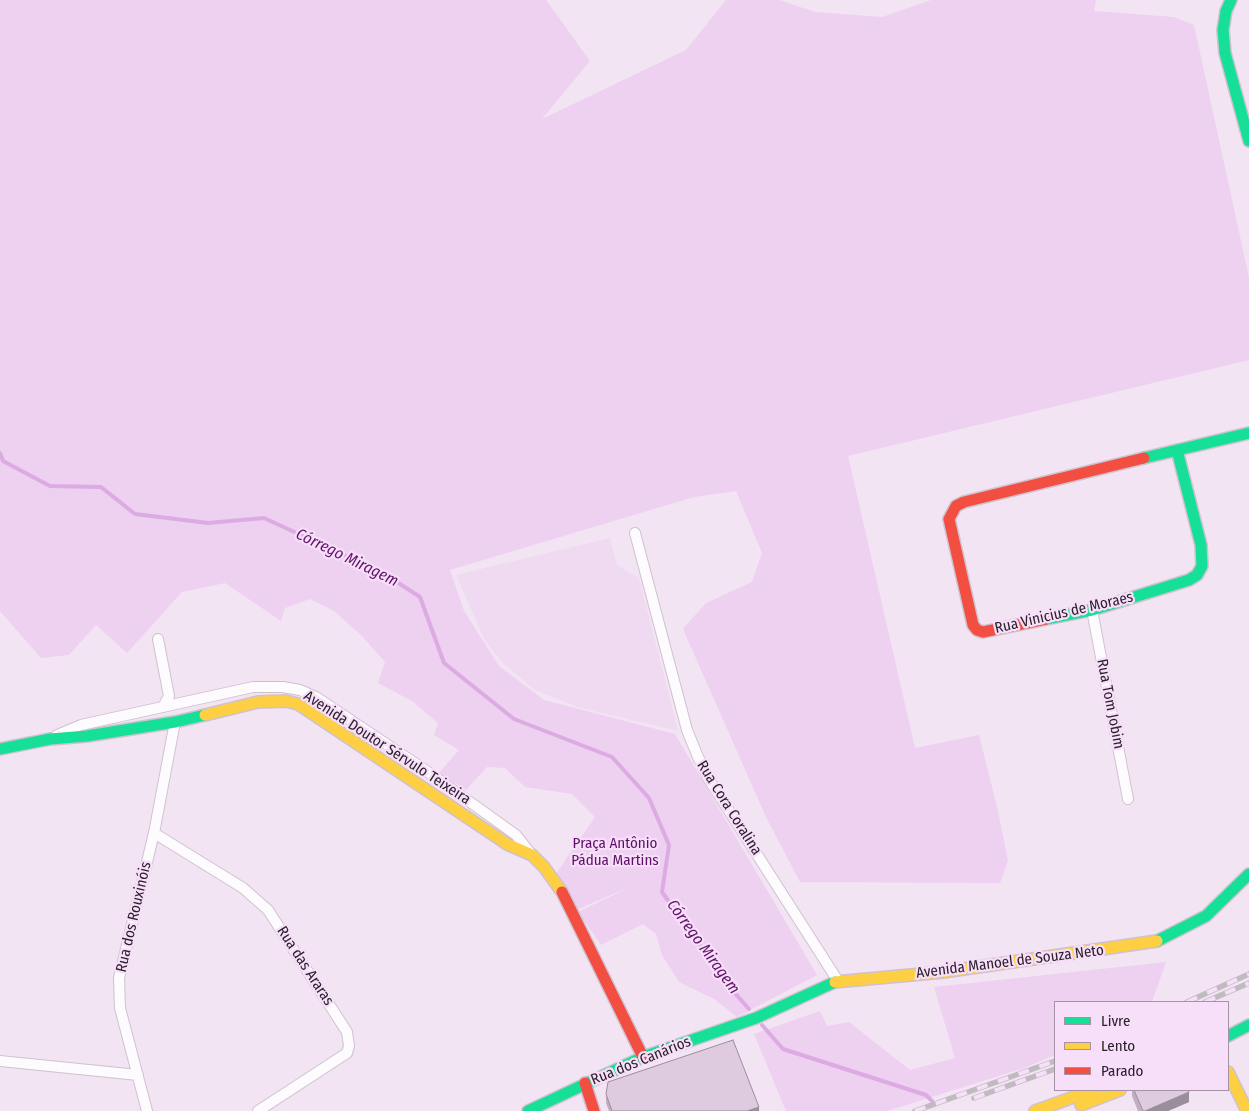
<!DOCTYPE html>
<meta charset="utf-8">
<style>
body{margin:0}
#map{position:relative;width:1249px;height:1111px;overflow:hidden;background:#f2e4f3;font-family:"Fira Sans Condensed",sans-serif}
canvas{display:block}
.legend{position:absolute;left:1054px;top:1001px;width:175px;height:90px;box-sizing:border-box;background:#f7def9;border:1px solid #a592a7;margin:0;padding:6px 9px;list-style:none;font-size:15px;color:#2a212b}
.legend li{display:flex;align-items:center;gap:10px;height:25px}
.legend b{width:25px;border:1px solid #a592a7}
</style>
<div id="map">
<canvas width="1249" height="1111"></canvas>
<ul class="legend">
<li><b style="height:6px;background:#16e098"></b>Livre</li>
<li><b style="height:6px;background:#ffcf43"></b>Lento</li>
<li><b style="height:6px;background:#f24e42"></b>Parado</li>
</ul>
</div>
<script>
const g = document.querySelector('canvas').getContext('2d');
g.lineJoin = 'round';
function fill(path, color) {
  g.fillStyle = color;
  g.fill(path, 'evenodd');
}
function toPath(rows) {
  const path = new Path2D();
  for (const r of rows) {
    path.moveTo(r[0], r[1]);
    for (let i = 2; i < r.length; i += 2) path.lineTo(r[i], r[i + 1]);
  }
  return path;
}
function strokePath(path, color, width, dash) {
  g.strokeStyle = color;
  g.lineWidth = width;
  g.lineCap = dash ? 'butt' : 'round';
  g.setLineDash(dash || []);
  g.stroke(path);
}
function drawText(font, color, halo, rows, align = 'center') {
  g.font = font + ' "Fira Sans Condensed",sans-serif';
  g.lineWidth = 4.5;
  g.setLineDash([]);
  g.textBaseline = 'middle';
  g.strokeStyle = halo;
  g.fillStyle = color;
  for (const [text, x, y, turn = 0] of rows) {
    g.save();
    g.translate(x, y);
    g.rotate((+turn || 0) * Math.PI / 180);
    g.textAlign = isNaN(turn) ? turn : align;
    if (halo) g.strokeText(text, 0, 0);
    g.fillText(text, 0, 0);
    g.restore();
  }
}
fill(toPath([
 [610,538,617,565,639,578,678,731,577,707,535,690,503,663,485,641,456,575]
]), '#f0daf2');
fill(toPath([
 [0,0,546,0,590,61,542,119,686,50,726,0,779,0,815,12,882,17,931,0,1096,0,1094,11,1174,17,1194,25,1249,278,1249,360,848,456,915,748,979,735,998,811,1008,861,1000,883,800,882,766,817,683,629,706,603,752,582,762,553,736,491,694,497,450,570,464,611,499,666,544,700,675,734,817,975,737,1017,714,999,679,982,662,955,656,934,643,924,601,945,578,912,632,886,576,910,555,875,595,817,572,794,525,787,505,768,487,767,466,790,439,773,459,750,434,735,438,723,412,701,378,683,385,662,362,636,334,611,310,599,285,608,281,621,225,583,182,592,127,653,96,625,69,655,41,658,0,611],
 [1166,962,1152,1002,1055,1002,1055,1055,1024,1068,887,1111,786,1111,754,1034,820,1011,827,1026,849,1022,910,1070,955,1058,934,987]
]), '#eed0f1');
strokePath(toPath([
 [0,453,3,461,50,486,101,487,135,514,208,523,264,518,383,573,420,597,444,663,514,719,612,757,649,798,669,845,662,892,733,991,749,1009],
 [762,1025,783,1049,926,1095,932,1101]
]), '#dbabe1', 4);
const street = toPath([
 [635,533,687,730,698,757,708,778,838,981],
 [1092,610,1128,799],
 [158,639,169,696,163,707],
 [57,735,81,725,253,687,283,687,300,690,316,697,431,774,516,835,532,855],
 [154,833,243,888,268,910,347,1032,349,1046,347,1053,258,1111],
 [0,1061,138,1075],
 [147,1111,120,1008,119,978,154,833,175,722]
]);
const fast = toPath([
 [1231,0,1226,11,1223,30,1225,53,1249,141],
 [1144,458,1249,433],
 [1046,619,1092,610,1189,580,1197,575,1202,566,1201,545,1177,450],
 [0,749,50,739,87,736,175,722,205,715],
 [1157,941,1206,916,1249,874],
 [1228,1036,1249,1025],
 [528,1111,643,1057,756,1018,835,982]
]);
const slow = toPath([
 [205,715,258,702,286,701,298,704,507,844,532,855,544,867,562,892],
 [835,982,943,972,1157,941],
 [1228,1072,1247,1111],
 [1081,1105,1120,1090],
 [1035,1111,1093,1090]
]);
const jam = toPath([
 [1046,619,983,632,977,630,973,625,949,519,956,506,964,502,1144,458],
 [562,892,643,1057],
 [585,1083,594,1111]
]);
strokePath(street, '#cec2cf', 12);
strokePath(fast, '#cec2cf', 14);
strokePath(slow, '#cec2cf', 14);
strokePath(jam, '#cec2cf', 14);
strokePath(street, '#fdfbfd', 10);
strokePath(fast, '#16e098', 11);
strokePath(slow, '#ffcf43', 11);
strokePath(jam, '#f24e42', 11);
const rail = toPath([
 [1187,1002,1249,974],
 [1205,1002,1249,983],
 [974,1098,1055,1069],
 [915,1111,1055,1061]
]);
strokePath(rail, '#bfbbbf', 5.5);
strokePath(rail, '#f7def9', 4, [11]);
fill(toPath([
 [1132,1090,1188,1090,1189,1102,1168,1111,1138,1111,1132,1096],
 [606,1094,759,1111,609,1111,606,1103]
]), '#bfafc0');
fill(toPath([
 [1189,1092,1189,1102,1168,1111,1145,1111],
 [759,1107,759,1111,747,1111]
]), '#9b8e9c');
const building = toPath([
 [733,1040,759,1107,747,1111,612,1111,606,1094,608,1082,733,1040],
 [1134,1090,1188,1090,1189,1092,1145,1111,1143,1111,1134,1090]
]);
fill(building, '#decbdf');
strokePath(building, '#9b8e9c', 1);
drawText('15px', '#2a212b', '#f7def9', [
 ["Rua Vinicius de Moraes",1064,613,-13],
 ["Rua Tom Jobim",1110,704,79],
 ["Avenida Doutor Sérvulo Teixeira",387,748,33],
 ["Rua Cora Coralina",729,808,58],
 ["Rua dos Rouxinóis",134,917,-77],
 ["Avenida Manoel de Souza Neto",1010,962,-7],
 ["Rua das Araras",305,966,57],
 ["Rua dos Canários",641,1061,-22]
]);
drawText('15px', '#5e0f67', '#f7def9', [
 ["Praça Antônio",615,844],
 ["Pádua Martins",615,861]
]);
drawText('italic 16px', '#62146b', '#f7def9', [
 ["Córrego Miragem",347,558,26],
 ["Córrego Miragem",703,947,54]
]);
</script>
